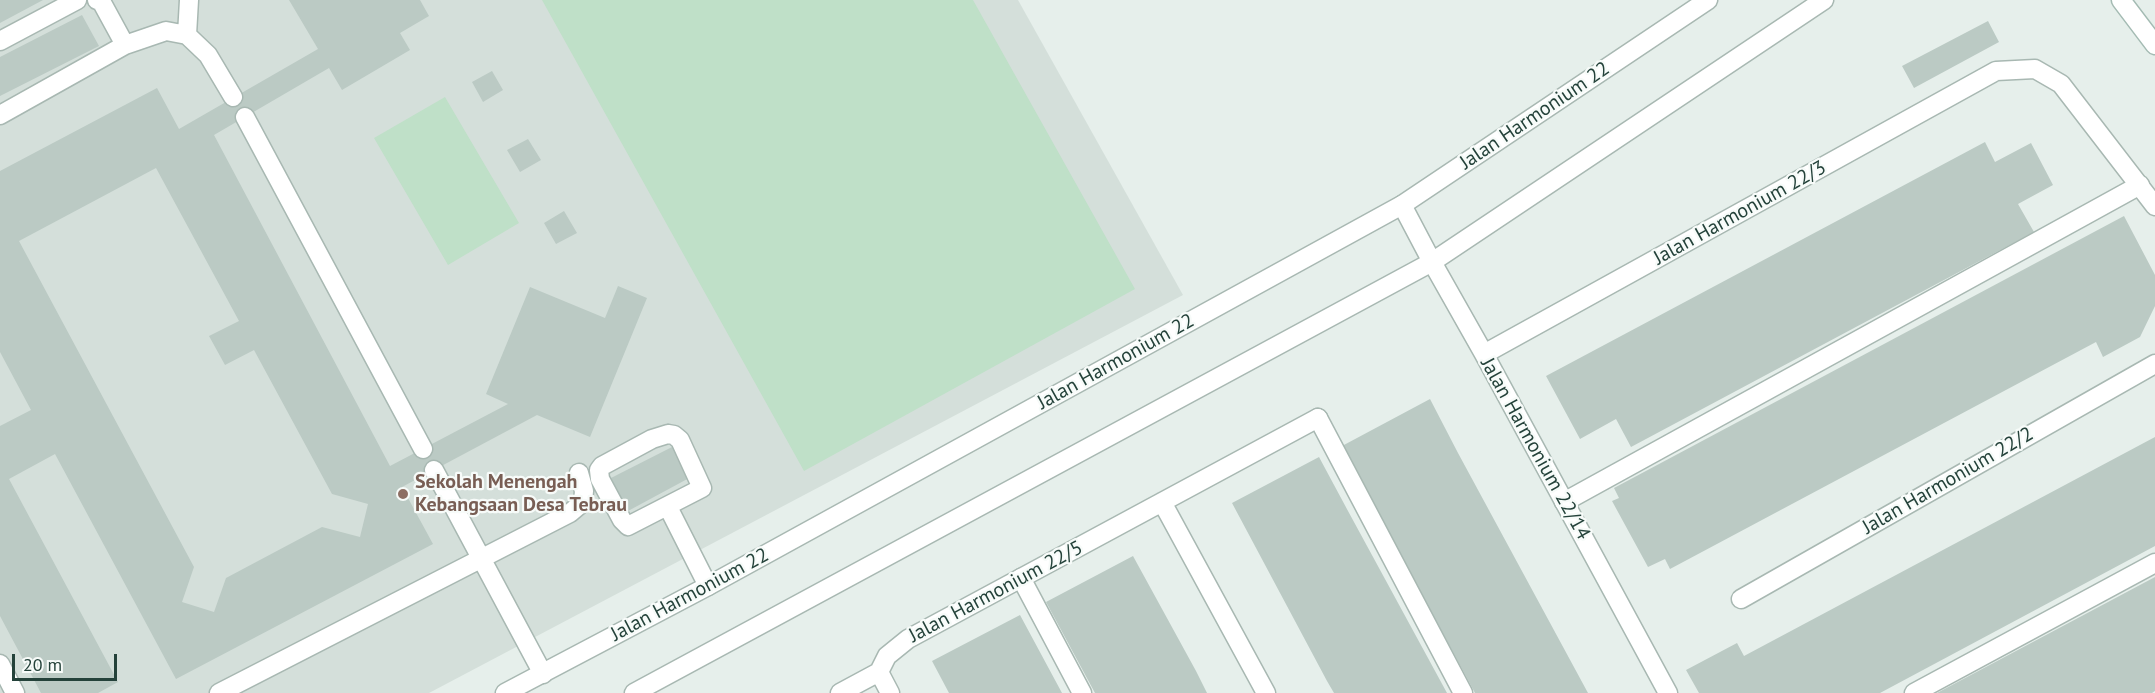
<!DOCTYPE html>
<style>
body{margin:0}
#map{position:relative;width:2155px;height:693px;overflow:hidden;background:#e6efeb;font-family:"PT Sans",sans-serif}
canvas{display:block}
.scale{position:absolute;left:12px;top:654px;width:105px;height:27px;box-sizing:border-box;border:3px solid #24423a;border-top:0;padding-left:8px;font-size:18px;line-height:21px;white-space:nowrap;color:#24423a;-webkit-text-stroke:4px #f7fbf9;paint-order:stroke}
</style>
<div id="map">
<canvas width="2155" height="693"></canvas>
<div class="scale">20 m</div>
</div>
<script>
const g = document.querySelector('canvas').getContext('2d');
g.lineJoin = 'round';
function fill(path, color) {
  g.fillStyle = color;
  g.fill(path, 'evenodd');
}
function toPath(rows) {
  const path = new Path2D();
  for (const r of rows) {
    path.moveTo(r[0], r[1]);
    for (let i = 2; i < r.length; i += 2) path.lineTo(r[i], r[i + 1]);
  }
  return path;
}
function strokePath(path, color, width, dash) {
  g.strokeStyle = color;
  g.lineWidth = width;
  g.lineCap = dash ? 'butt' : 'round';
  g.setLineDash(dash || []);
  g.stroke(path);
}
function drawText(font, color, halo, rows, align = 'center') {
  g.font = font + ' "PT Sans",sans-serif';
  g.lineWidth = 4.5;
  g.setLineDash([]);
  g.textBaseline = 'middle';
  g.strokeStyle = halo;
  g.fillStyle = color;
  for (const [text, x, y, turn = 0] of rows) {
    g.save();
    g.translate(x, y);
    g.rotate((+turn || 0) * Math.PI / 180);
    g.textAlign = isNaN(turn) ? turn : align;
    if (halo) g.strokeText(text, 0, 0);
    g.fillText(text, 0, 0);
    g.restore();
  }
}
fill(toPath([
 [0,0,1018,0,1183,295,429,693,0,693]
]), '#d4dfda');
fill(toPath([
 [542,0,973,0,1135,289,804,471],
 [445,97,519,223,448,265,374,138]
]), '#bfe0c8');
fill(toPath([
 [0,0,43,0,0,23],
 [289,0,420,0,429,16,400,33,410,50,342,90,329,68,214,135,390,466,508,404,486,394,530,287,605,318,618,286,647,298,590,437,537,415,402,487,433,544,176,679,55,454,9,479,118,682,98,693,41,693,0,616,0,426,31,410,0,352,0,171,157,88,179,129,318,49],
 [156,168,239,321,209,336,225,365,254,350,332,494,368,504,360,537,322,527,226,578,214,612,182,602,194,567,19,241],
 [82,15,99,46,0,96,0,57],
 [1988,21,1999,42,1914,88,1902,66],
 [492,71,503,90,483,102,472,82],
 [528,139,541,160,520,172,507,150],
 [1985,142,1995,162,2031,143,2053,185,2018,204,2034,232,1631,447,1616,419,1580,439,1546,376],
 [564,211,577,233,556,244,544,223],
 [2124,216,2155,275,2155,306,2140,337,2103,357,2096,342,1670,569,1665,559,1648,567,1612,501,1619,498,1614,488],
 [1430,399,1458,453,1588,693,1475,693,1342,446],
 [2155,437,2155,546,1880,693,1699,693,1686,670,1737,643,1744,656],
 [674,446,691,477,628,511,611,478],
 [1319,457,1348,511,1447,693,1334,693,1327,681,1232,503],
 [1133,556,1196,671,1207,693,1095,693,1046,602],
 [2155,577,2155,691,2152,693,1937,693],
 [1020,615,1062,693,949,693,932,661]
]), '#bbcac4');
const service = toPath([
 [97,0,101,1,125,45],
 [187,35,189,0],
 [0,41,77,0],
 [0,115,125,45,166,31,187,35,208,55,233,97],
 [245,117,423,449],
 [1318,418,1463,693],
 [668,434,674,435,680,440,702,488,628,526,622,520,600,479,599,470,602,466,652,439,668,434],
 [434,470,543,674],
 [1564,502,2140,185],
 [668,507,708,586],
 [1021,578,1082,693],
 [0,664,15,693],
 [219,693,570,513,583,502,584,491,579,473],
 [1914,693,2155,563]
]);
const minor = toPath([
 [1402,205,1432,262,1484,354,1668,693],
 [1484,354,1996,71,2035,69,2061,84,2155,206],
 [1162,502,1266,693],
 [1741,599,2155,364],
 [879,672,890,693],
 [840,693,879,672,887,656,908,639,1318,418]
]);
const tertiary = toPath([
 [505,693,708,586,1402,205,1708,0],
 [634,693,1432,262,1824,0]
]);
const secondary = toPath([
 [2121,0,2155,45]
]);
strokePath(service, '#a8b8b2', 21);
strokePath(minor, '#a8b8b2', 21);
strokePath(tertiary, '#a8b8b2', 21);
strokePath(secondary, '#a4bbb3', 21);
strokePath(service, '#fff', 18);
strokePath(minor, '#fff', 18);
strokePath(tertiary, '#fff', 18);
strokePath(secondary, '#fff', 18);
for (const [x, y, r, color] of [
 [403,494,6,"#8d6e63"]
]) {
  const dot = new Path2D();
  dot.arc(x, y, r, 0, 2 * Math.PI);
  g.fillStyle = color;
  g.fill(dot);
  strokePath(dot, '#f7fbf9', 2);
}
drawText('20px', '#24423a', '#f7fbf9', [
 ["Jalan Harmonium 22",1535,116,-34],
 ["Jalan Harmonium 22/3",1740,213,-29],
 ["Jalan Harmonium 22",1116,362,-29],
 ["Jalan Harmonium 22/14",1535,449,61],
 ["Jalan Harmonium 22/2",1948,481,-30],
 ["Jalan Harmonium 22/5",996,592,-28],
 ["Jalan Harmonium 22",690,595,-28]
]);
drawText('bold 20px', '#785e54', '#f7fbf9', [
 ["Sekolah Menengah",415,482],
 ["Kebangsaan Desa Tebrau",415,505]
], 'left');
</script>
